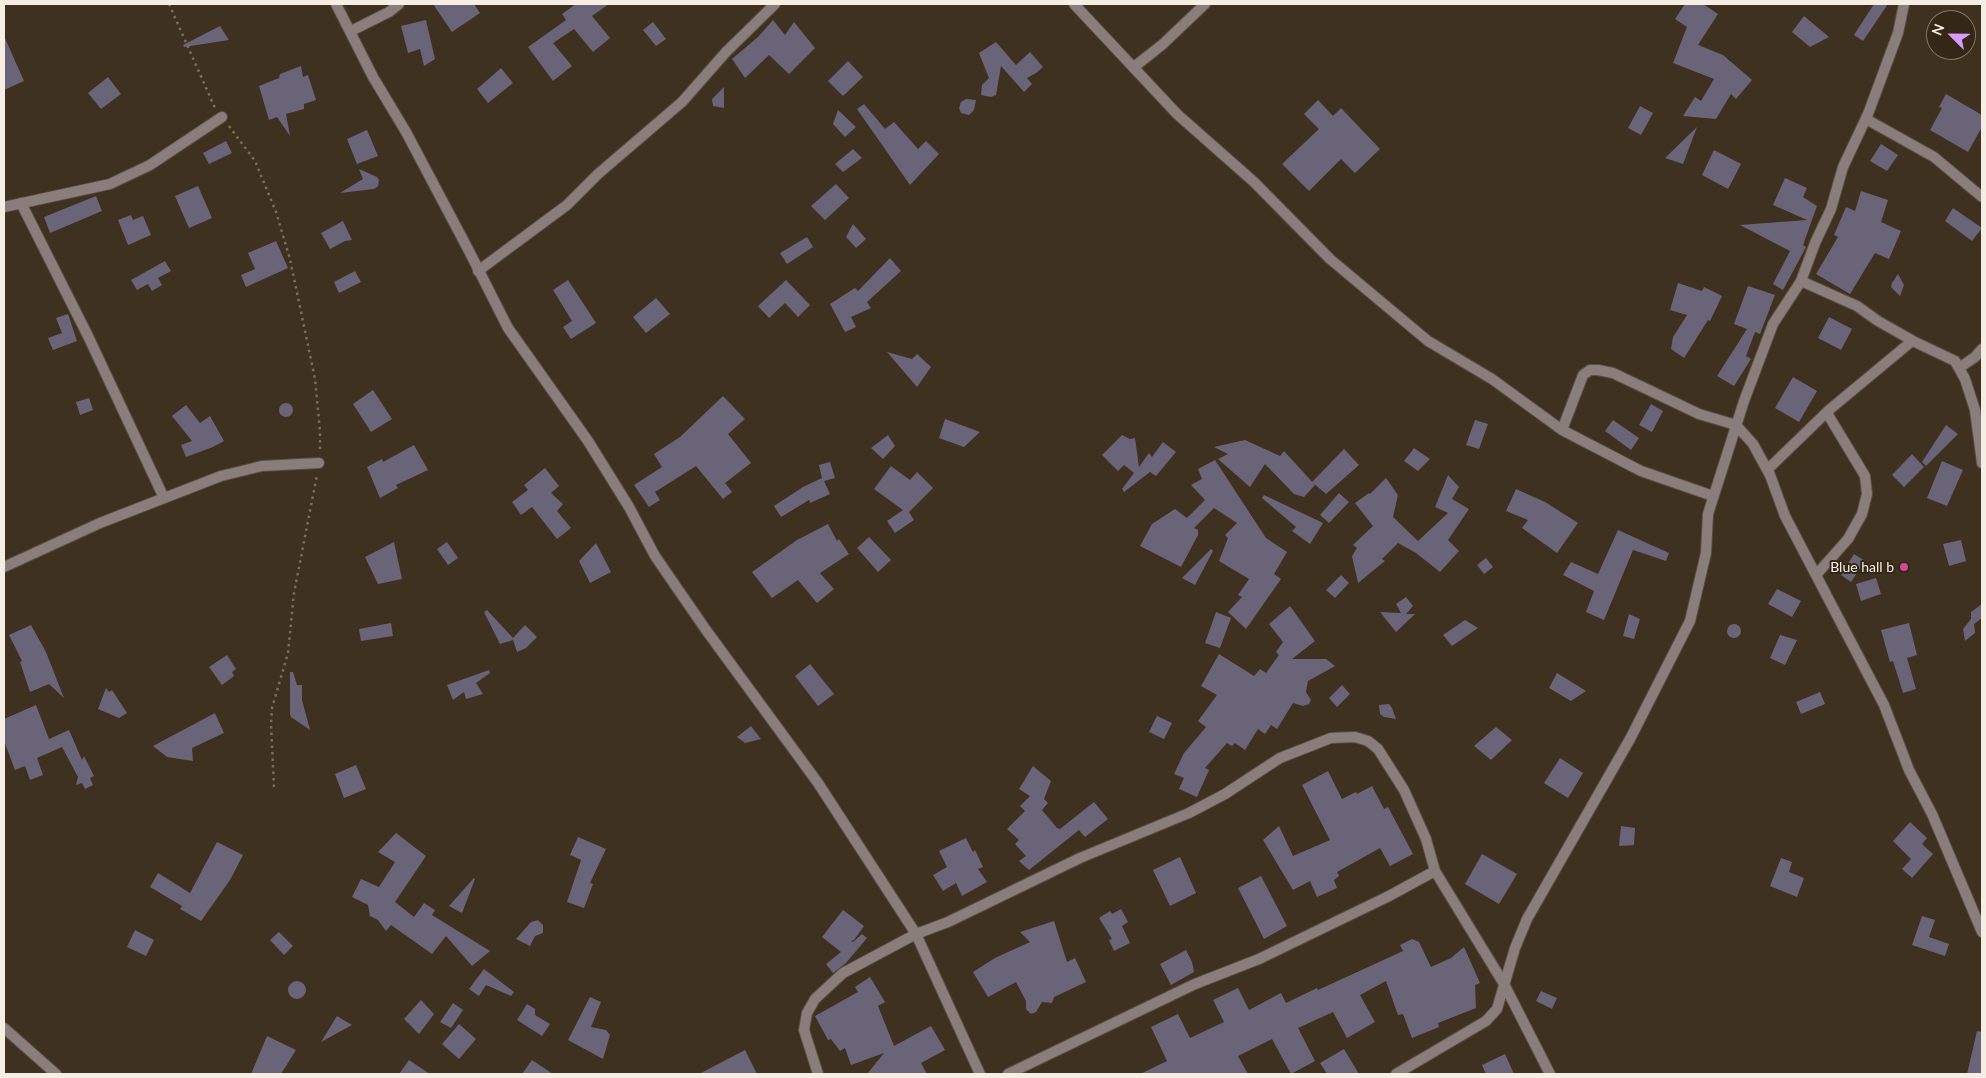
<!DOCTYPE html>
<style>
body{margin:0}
#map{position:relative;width:1986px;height:1078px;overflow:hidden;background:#3e3120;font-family:Lato,sans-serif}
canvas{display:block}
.frame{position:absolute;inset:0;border:5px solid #f7eee3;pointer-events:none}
.north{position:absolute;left:1926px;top:10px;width:50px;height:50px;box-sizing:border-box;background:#342716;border:1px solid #827768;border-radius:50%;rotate:293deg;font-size:14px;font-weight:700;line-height:20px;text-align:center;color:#f7eee3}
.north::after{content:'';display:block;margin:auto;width:18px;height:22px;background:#d59cfb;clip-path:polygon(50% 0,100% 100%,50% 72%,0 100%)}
</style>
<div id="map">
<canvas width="1986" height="1078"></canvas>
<div class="frame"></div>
<div class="north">N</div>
</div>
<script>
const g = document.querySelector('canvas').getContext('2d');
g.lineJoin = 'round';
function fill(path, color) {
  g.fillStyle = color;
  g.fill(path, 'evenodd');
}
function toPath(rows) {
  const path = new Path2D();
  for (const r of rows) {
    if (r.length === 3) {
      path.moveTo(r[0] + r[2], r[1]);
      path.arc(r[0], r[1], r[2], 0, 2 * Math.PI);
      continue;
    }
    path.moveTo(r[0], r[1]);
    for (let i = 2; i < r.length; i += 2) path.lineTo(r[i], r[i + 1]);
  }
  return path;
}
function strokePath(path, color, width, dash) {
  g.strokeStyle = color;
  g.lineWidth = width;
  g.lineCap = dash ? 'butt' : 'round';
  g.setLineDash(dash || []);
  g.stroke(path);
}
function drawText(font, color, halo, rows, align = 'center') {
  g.font = font + ' Lato,sans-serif';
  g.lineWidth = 4;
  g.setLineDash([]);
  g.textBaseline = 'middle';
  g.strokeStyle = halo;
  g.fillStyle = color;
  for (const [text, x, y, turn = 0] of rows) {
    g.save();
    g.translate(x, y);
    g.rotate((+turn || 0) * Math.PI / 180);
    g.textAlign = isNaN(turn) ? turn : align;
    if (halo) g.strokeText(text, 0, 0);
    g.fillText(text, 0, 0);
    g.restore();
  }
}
fill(toPath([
 [433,4,474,4,480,13,452,32],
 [576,4,609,4,592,16,610,38,593,52,574,29,553,43,572,66,553,81,528,47,566,20,562,14],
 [1685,4,1703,4,1718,14,1698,45,1723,55,1752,80,1736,99,1731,94,1716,119,1683,116,1695,97,1701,101,1714,79,1673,63,1687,27,1675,19],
 [1874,4,1888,4,1863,41,1854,35],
 [1804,16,1829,37,1810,47,1792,32],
 [426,20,435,59,424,66,420,49,408,53,401,26],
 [773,20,785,35,794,22,815,48,789,74,769,55,745,78,732,59,758,37],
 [653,22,666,39,656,46,643,30],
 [220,26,229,40,184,47,183,45],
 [4,36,24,81,4,90],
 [996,42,1016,65,1030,52,1043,67,1036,73,1027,78,1032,84,1024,92,1001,66,996,95,991,97,981,95,982,85,989,78,979,53],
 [848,61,863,77,843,96,828,81],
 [301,66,303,77,308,75,316,100,304,104,304,109,286,114,290,136,277,117,269,120,259,86,279,78,280,74],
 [501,68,513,83,488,103,477,89],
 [108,77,121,94,101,109,88,93],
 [724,87,724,108,713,106,712,99],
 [1946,94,1982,115,1982,127,1968,152,1930,130,1942,108,1939,107],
 [966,99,976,100,974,110,969,115,961,113,959,108,961,102],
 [1318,100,1333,116,1341,108,1380,149,1355,173,1341,159,1309,191,1282,164,1319,129,1304,114],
 [864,104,885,129,894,122,918,149,926,141,939,154,910,185,857,109],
 [1640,106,1653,113,1641,135,1628,128],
 [838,110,856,127,845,137,833,124],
 [1697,127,1683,164,1665,158],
 [367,130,378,156,357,164,347,139],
 [226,141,232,153,209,164,203,153],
 [1881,144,1898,155,1887,171,1870,161],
 [853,149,862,158,843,172,835,164],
 [1714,150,1741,164,1728,189,1702,175],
 [359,169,377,177,379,180,378,186,374,189,340,193,363,179],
 [1785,178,1807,188,1803,197,1817,206,1803,245,1806,247,1783,290,1773,284,1790,251,1740,225,1807,220,1773,205],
 [836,184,849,198,825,220,811,206],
 [198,186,212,218,189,228,175,196],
 [1861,191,1888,200,1881,222,1901,231,1889,259,1875,253,1850,294,1816,274,1838,237,1834,235,1846,207,1855,211],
 [96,196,102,211,50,233,44,217],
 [1953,208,1982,228,1972,241,1945,221],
 [131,215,133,220,143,216,151,235,128,245,118,220],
 [343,221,352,240,345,241,330,249,321,233],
 [853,224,866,239,856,248,846,237],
 [807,237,813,247,787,264,780,253],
 [276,241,288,268,246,287,241,275,255,269,248,253],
 [890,258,901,271,867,302,871,308,851,317,856,327,845,332,830,304,855,288,858,291],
 [165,261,171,271,158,278,162,285,152,291,148,284,137,290,131,280],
 [355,271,361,282,339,293,334,282],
 [1898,274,1904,285,1900,296,1891,287,1892,283],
 [568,280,596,323,571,339,563,327,572,321,553,290],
 [786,280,810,305,798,317,785,303,769,318,758,306],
 [1678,283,1702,291,1704,287,1722,296,1710,321,1708,320,1684,358,1671,349,1673,337,1687,315,1670,310],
 [1748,286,1775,295,1760,334,1755,332,1746,356,1751,359,1734,386,1717,376,1747,329,1734,324],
 [656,298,670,314,646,333,633,317],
 [68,314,77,341,53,350,48,338,62,333,56,318],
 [1829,317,1852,329,1841,350,1818,338],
 [887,352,912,359,917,354,931,367,917,387],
 [1793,377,1817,391,1799,422,1775,408],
 [373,390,392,419,371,432,353,404],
 [723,396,745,419,728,434,751,463,725,483,732,492,723,499,696,466,655,492,660,500,649,507,634,485,662,467,654,454,680,437],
 [89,398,93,410,80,415,76,402],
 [286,410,7],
 [1651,404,1663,411,1652,432,1639,425],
 [186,405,200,423,210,416,224,441,213,447,186,457,181,445,192,441,172,416],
 [945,419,980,432,964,447,939,438],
 [1475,420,1488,424,1479,449,1466,445],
 [1613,420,1639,438,1631,450,1605,431],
 [1946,425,1958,434,1926,466,1922,462],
 [888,435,895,446,883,459,871,448],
 [1122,435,1130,439,1135,438,1139,467,1149,453,1152,457,1163,442,1176,452,1156,476,1150,472,1124,492,1122,489,1134,473,1124,465,1118,471,1102,455],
 [1245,440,1280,456,1284,451,1315,485,1304,497,1294,494,1265,464,1250,487,1218,459,1228,454,1214,447],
 [414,445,428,470,396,485,398,488,380,498,367,467,382,459,383,462],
 [1414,448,1430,459,1418,471,1404,461],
 [1344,449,1359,465,1326,494,1312,482],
 [1912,454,1924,467,1904,487,1892,475],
 [1215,460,1266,538,1287,552,1274,574,1281,579,1246,629,1228,612,1242,597,1238,595,1249,579,1219,561,1228,538,1225,535,1237,523,1214,508,1194,528,1198,530,1198,535,1181,567,1140,546,1152,524,1175,509,1187,518,1205,500,1191,485,1202,479,1198,469],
 [1942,461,1963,470,1947,506,1927,498],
 [830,462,835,478,824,481,830,494,810,503,809,500,781,517,774,506,803,487,822,478,819,465],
 [891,466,910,480,917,472,933,488,909,512,914,520,895,533,887,521,903,510,874,489],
 [545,468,559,486,551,493,563,504,557,511,571,528,557,539,532,507,521,515,512,502,528,490,524,485],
 [1448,475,1459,487,1452,499,1469,509,1448,540,1459,551,1440,572,1416,553,1398,543,1382,559,1385,561,1358,583,1352,556,1357,548,1353,545,1373,526,1355,503,1369,493,1370,494,1386,478,1398,495,1393,517,1418,541,1448,513,1435,507],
 [1516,489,1545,502,1578,523,1557,553,1522,528,1528,520,1506,511],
 [1339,493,1349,502,1329,523,1320,515],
 [1264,495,1323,523,1310,544,1292,531,1296,527,1262,498],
 [828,524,837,541,839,539,849,554,820,573,834,589,817,603,798,580,772,598,752,572,797,540],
 [1618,530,1669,553,1666,561,1633,550,1604,620,1586,612,1594,591,1563,575,1571,562,1598,574],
 [869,537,891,560,878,572,857,548],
 [1961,540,1966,561,1949,566,1943,544],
 [394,542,402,579,378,584,365,557],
 [447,542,458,558,448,565,437,549],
 [596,543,611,572,590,583,579,561],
 [1211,549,1213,551,1195,585,1182,578],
 [1854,554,1865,561,1851,582,1841,575],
 [1486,558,1493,567,1484,574,1477,565],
 [1341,575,1349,583,1335,598,1326,590],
 [1876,578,1881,594,1861,601,1856,584],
 [1777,589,1801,601,1792,617,1768,604],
 [1406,597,1413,606,1406,614,1415,614,1396,632,1380,612,1401,613,1396,604],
 [1982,604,1982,618,1974,624,1975,633,1965,641,1963,629,1971,619,1971,612],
 [1290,606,1315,641,1292,659,1326,659,1335,666,1308,681,1306,692,1311,700,1309,704,1303,706,1293,703,1277,729,1271,725,1265,734,1258,729,1245,750,1235,743,1232,746,1227,743,1205,768,1209,770,1197,797,1179,789,1184,778,1174,774,1184,753,1206,727,1198,721,1217,695,1201,686,1219,654,1254,676,1260,669,1266,673,1279,655,1276,652,1283,642,1269,624],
 [487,610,513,638,525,625,537,637,526,648,517,652,513,640,500,644,484,612],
 [1216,612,1231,618,1220,648,1205,643],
 [1629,614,1640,619,1634,639,1623,636],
 [1465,620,1478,628,1452,646,1443,635],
 [391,623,393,636,361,641,359,629],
 [1909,623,1917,655,1907,658,1916,689,1903,693,1893,661,1890,662,1881,630],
 [1734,631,7],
 [31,625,46,652,64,698,49,684,30,692,20,662,22,661,9,635],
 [1780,635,1797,640,1785,665,1770,658],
 [227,655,236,669,232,672,234,676,222,685,209,667],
 [810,664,834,694,818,706,795,676],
 [489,670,490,673,476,683,483,694,466,699,464,692,453,700,447,685],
 [290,672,293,672,297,685,302,685,302,700,310,730,291,717,290,714],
 [1557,673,1586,691,1571,701,1549,688],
 [1342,685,1350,694,1337,707,1329,698],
 [106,688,109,692,112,690,127,713,119,718,98,709],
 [1820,692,1825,704,1801,714,1796,702],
 [1389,704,1392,708,1396,719,1384,717,1380,714,1379,705],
 [36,705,49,739,69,730,82,760,84,756,94,776,90,778,93,785,85,789,82,783,76,785,78,777,62,747,37,758,43,775,30,780,25,766,15,770,4,741,4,719],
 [215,713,224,733,192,748,193,761,167,757,153,746],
 [1157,716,1172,723,1164,739,1149,732],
 [751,726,761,739,745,743,737,737],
 [1496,727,1512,740,1491,760,1474,746],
 [1560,758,1583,773,1568,798,1544,783],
 [356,765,366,789,344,798,335,774],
 [1033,766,1051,781,1044,799,1048,803,1042,810,1057,828,1060,829,1094,802,1108,819,1085,837,1079,830,1029,870,1019,861,1026,856,1015,844,1019,840,1007,829,1025,811,1020,806,1030,796,1019,789],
 [1328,771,1342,799,1356,792,1357,794,1372,786,1384,809,1388,807,1413,854,1390,866,1380,848,1337,872,1339,876,1334,880,1337,888,1317,897,1310,881,1293,890,1263,840,1279,826,1293,856,1330,840,1302,785],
 [1910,822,1927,838,1922,844,1933,854,1912,878,1902,869,1911,859,1893,841],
 [1621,826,1635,828,1634,845,1619,846],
 [396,833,426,856,395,902,414,917,424,903,435,910,432,915,490,951,472,966,446,936,432,954,391,925,386,931,378,920,370,916,368,905,352,897,361,879,379,887,395,862,378,852],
 [578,837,606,849,590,883,593,884,584,908,567,902,581,860,570,855],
 [966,838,973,852,975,850,983,867,978,869,987,882,962,896,956,883,943,891,933,875,947,867,939,851],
 [217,842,243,855,230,880,201,921,180,909,182,906,150,887,158,873,190,893],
 [1482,854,1517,874,1499,904,1465,884],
 [1180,857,1196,893,1170,906,1153,870],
 [1781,858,1792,862,1789,872,1804,878,1797,897,1770,886],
 [1261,876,1287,926,1264,939,1238,888],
 [474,878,475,879,462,913,449,906],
 [1121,909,1128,922,1122,926,1130,943,1114,951,1109,940,1112,939,1099,918,1110,911,1112,914],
 [843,910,864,926,854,940,851,941,853,942,862,934,867,938,846,963,833,973,826,964,841,952,822,937],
 [1922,916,1935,920,1929,937,1949,944,1945,956,1912,945],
 [538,920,543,925,543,933,535,936,530,946,516,939,531,922],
 [1054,921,1067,962,1075,958,1086,982,1054,997,1052,1003,1042,1002,1036,1012,1031,1014,1026,1009,1026,1001,1016,982,988,997,973,972,995,958,1030,942,1020,932],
 [135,930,154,940,146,956,127,947],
 [279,932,293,946,284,955,270,940],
 [1412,939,1419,942,1431,967,1451,958,1464,947,1480,983,1475,985,1476,1008,1438,1023,1439,1027,1412,1038,1403,1014,1398,1015,1386,981,1360,995,1375,1022,1347,1038,1333,1012,1298,1028,1315,1061,1291,1074,1272,1039,1238,1056,1248,1074,1140,1074,1167,1061,1151,1027,1178,1014,1190,1038,1224,1022,1213,1000,1238,988,1249,1010,1281,993,1286,1003,1317,988,1318,990,1403,951,1400,945],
 [1186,950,1192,962,1194,972,1171,985,1160,964],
 [484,969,514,992,511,996,486,985,479,996,469,989],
 [870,977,885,1002,878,1006,894,1046,931,1026,945,1050,921,1063,927,1074,867,1074,884,1053,851,1065,845,1048,840,1051,831,1039,828,1040,815,1016,858,992,855,987],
 [297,990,9],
 [1541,991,1557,998,1552,1009,1536,1001],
 [590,997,601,1002,591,1027,606,1030,610,1035,603,1059,568,1040],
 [421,1000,434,1014,419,1034,404,1019],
 [453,1003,463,1010,451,1028,440,1022],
 [527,1004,535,1009,535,1015,550,1024,542,1036,517,1020],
 [337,1016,352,1025,321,1042],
 [459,1024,476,1039,459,1059,442,1044],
 [1977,1031,1982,1032,1982,1074,1967,1074],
 [267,1036,296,1050,281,1074,251,1074],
 [1344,1049,1359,1074,1327,1074,1320,1063],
 [745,1050,757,1074,699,1074],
 [1505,1054,1514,1074,1486,1074,1482,1065],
 [409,1060,430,1074,399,1074],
 [532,1060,553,1074,522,1074]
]), '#6a6479');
const minor = toPath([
 [336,4,373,77,406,132,469,251,508,328,588,441,629,507,655,556,706,630,818,783,916,934,980,1074],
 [1074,4,1177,114,1254,182,1330,259,1428,341,1492,379,1562,430,1641,471,1713,496],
 [351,31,389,12,399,4],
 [1134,67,1163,44,1205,4],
 [1866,119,1934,157,1982,197],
 [21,203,88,336,164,498],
 [4,207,110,184,150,165,222,117],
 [478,271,567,205,598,174,682,102,726,52,775,4],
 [1801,281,1857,306,1878,321,1915,342,1955,361,1965,379,1975,410,1982,463],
 [1959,368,1975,357,1982,349],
 [1562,430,1583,375,1590,370,1598,370,1613,373,1699,414,1736,425,1753,444,1770,475,1785,516,1884,705,1909,770,1932,814,1982,932],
 [1767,470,1829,410,1912,341],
 [4,567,100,523,221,476,262,466,319,463],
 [1816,575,1848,539,1862,514,1867,494,1865,476,1827,413],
 [4,1028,56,1074],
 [818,1074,804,1030,807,1013,815,999,843,973,916,934,948,922,1080,858,1189,813,1225,794,1280,758,1331,738,1355,737,1368,741,1378,749,1404,790,1426,839,1435,871,1504,984,1550,1074],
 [1008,1074,1195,984,1259,959,1389,896,1435,871],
 [1396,1074,1486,1021,1497,1009,1515,948,1527,919,1630,739,1690,621,1706,553,1708,514,1744,401,1773,324,1801,281,1815,243,1831,209,1843,167,1868,114,1898,33,1904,4]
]);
strokePath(minor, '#5c4f3f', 12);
strokePath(toPath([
 [169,4,215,108],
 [229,126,255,161,276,212,290,259,315,379,320,431,320,450],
 [274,787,271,724,272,708,288,653,294,593,317,475]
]), '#796d5e', 2.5, [2.5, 4]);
strokePath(minor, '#8a7e7c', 10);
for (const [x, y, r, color] of [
 [1904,567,5,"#d1479c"]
]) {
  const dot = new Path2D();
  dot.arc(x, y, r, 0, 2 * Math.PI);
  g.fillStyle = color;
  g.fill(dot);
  strokePath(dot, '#342716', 2);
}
drawText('14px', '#f7eee3', '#342716', [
 ["Blue hall b",1894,567]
], 'right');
</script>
